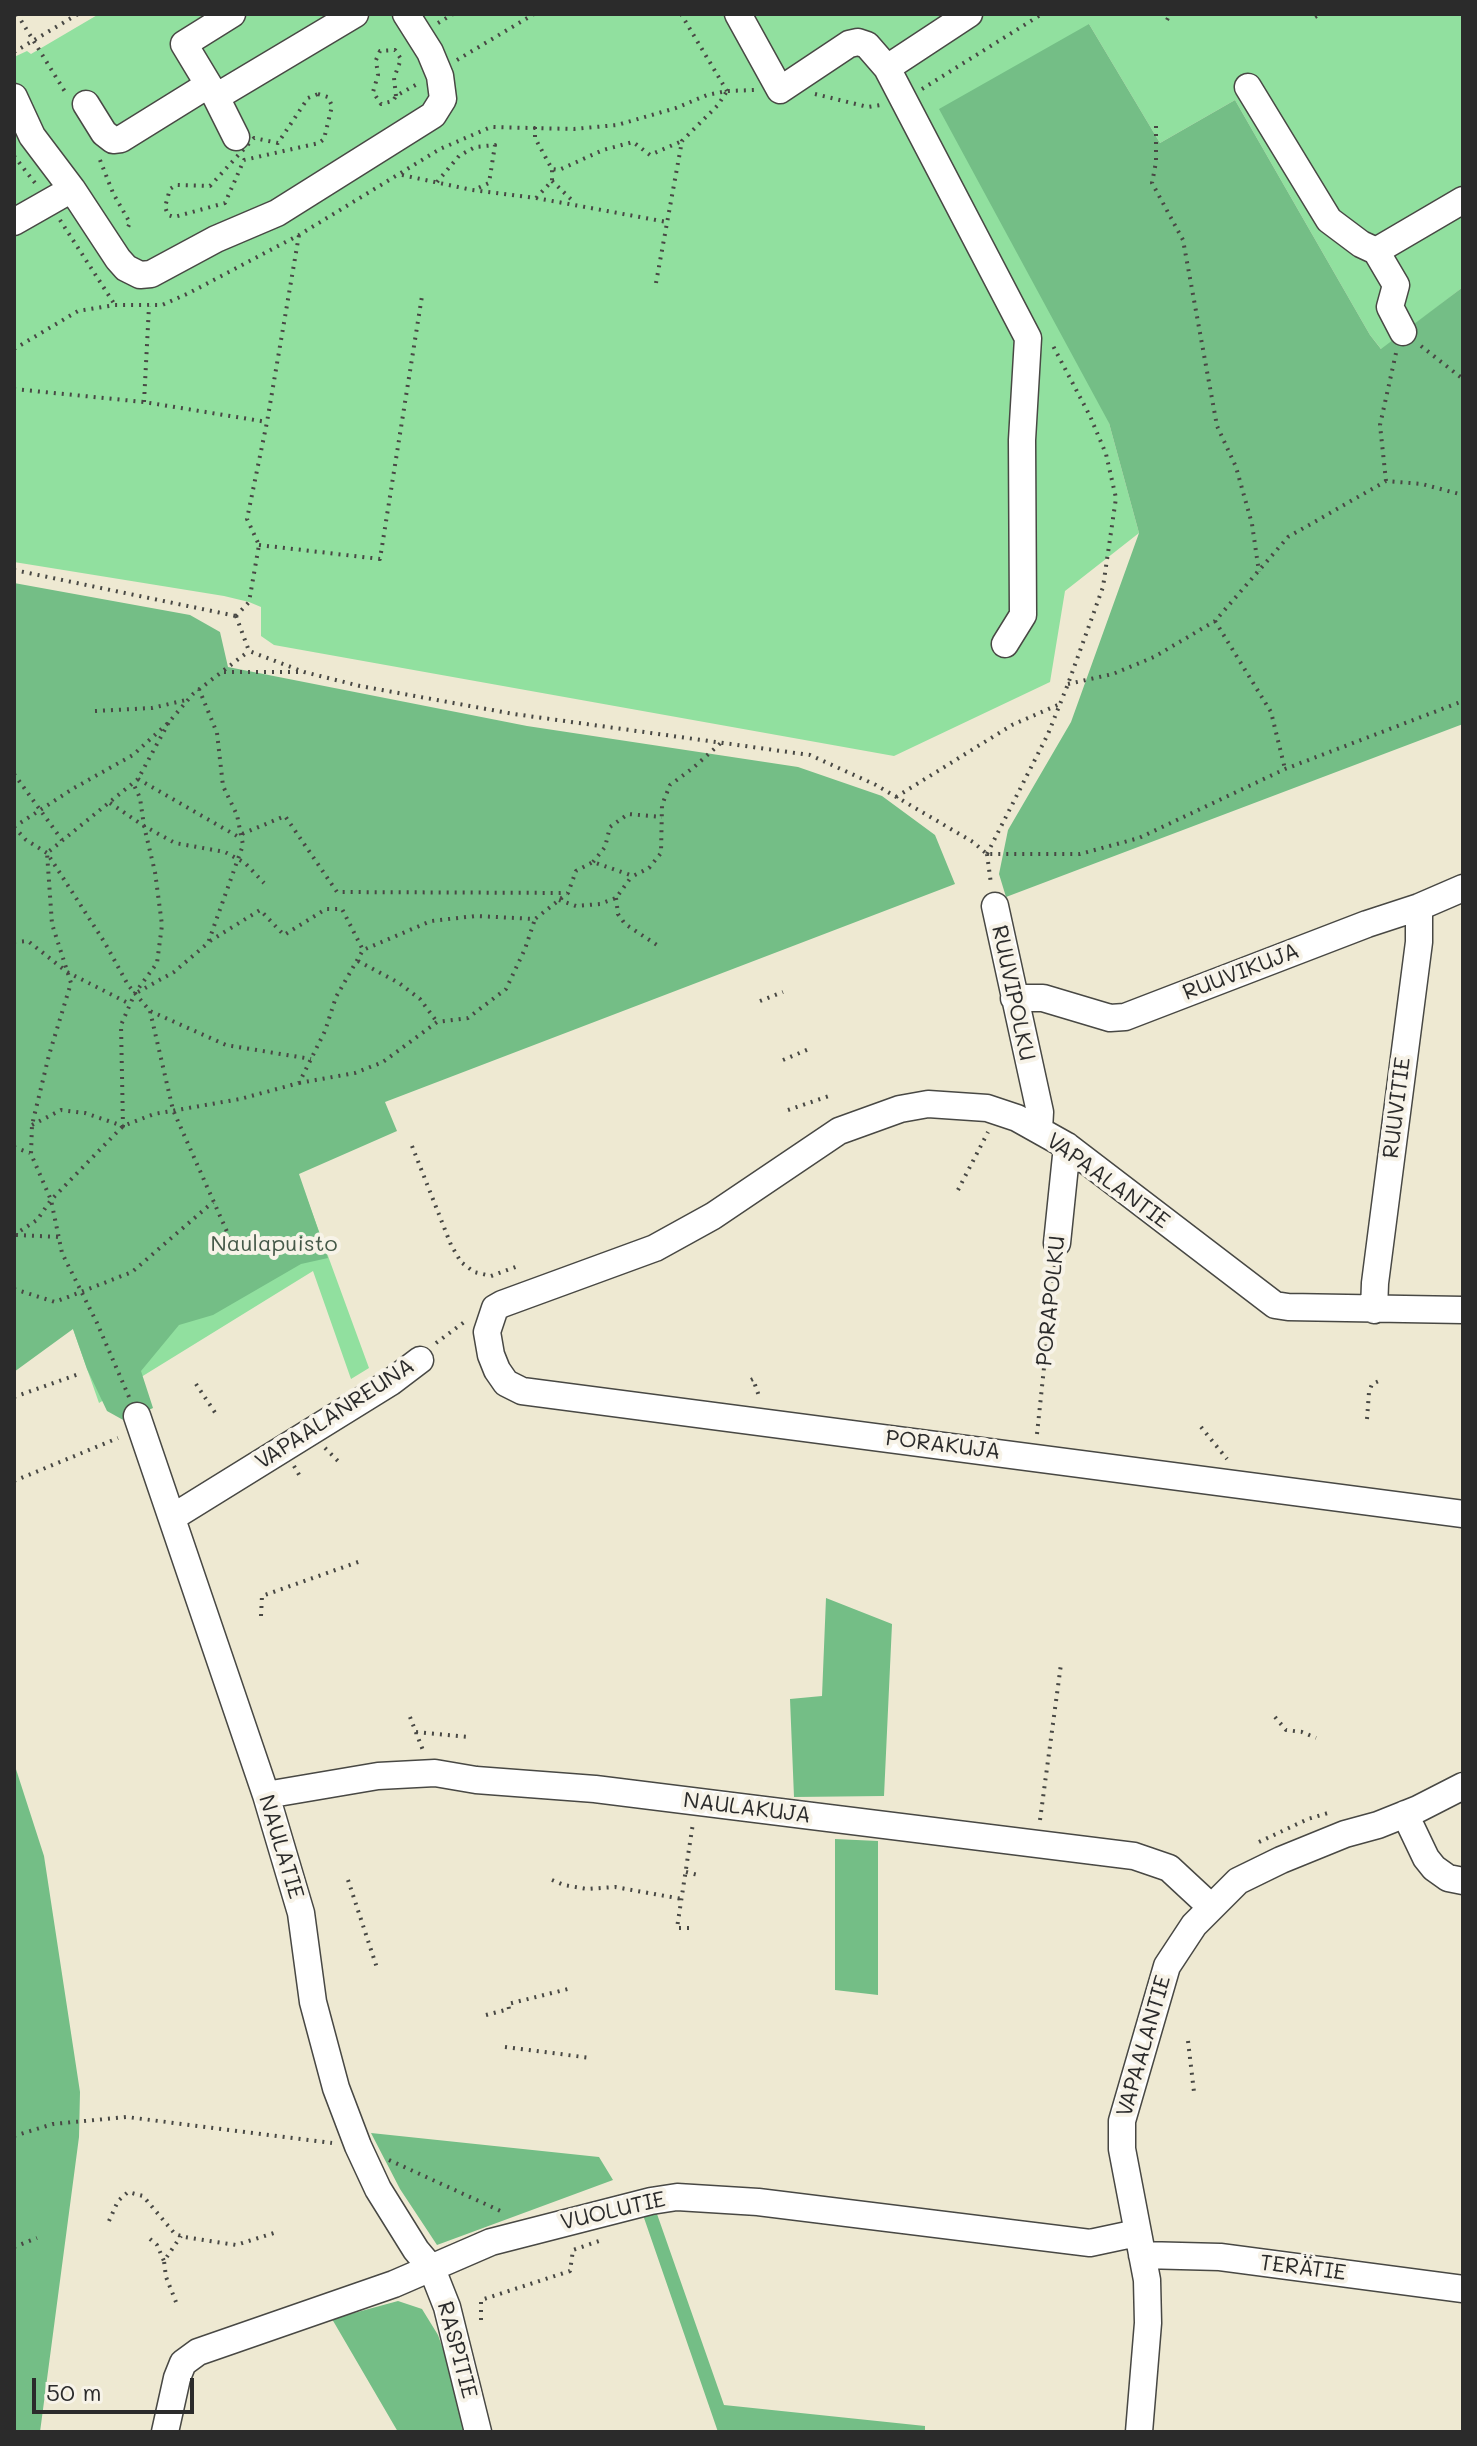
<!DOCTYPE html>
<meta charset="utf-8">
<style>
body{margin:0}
#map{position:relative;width:1477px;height:2446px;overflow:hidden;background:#eee9d2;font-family:Mali,sans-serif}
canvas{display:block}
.frame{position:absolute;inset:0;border:16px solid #2b2b2b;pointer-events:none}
.scale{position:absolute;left:32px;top:2378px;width:162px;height:36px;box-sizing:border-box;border:4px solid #2b2b2b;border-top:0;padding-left:10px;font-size:24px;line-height:28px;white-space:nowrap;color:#2b2b2b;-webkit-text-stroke:6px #f7f3e8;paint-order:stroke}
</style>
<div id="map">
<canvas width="1477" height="2446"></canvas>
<div class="frame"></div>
<div class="scale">50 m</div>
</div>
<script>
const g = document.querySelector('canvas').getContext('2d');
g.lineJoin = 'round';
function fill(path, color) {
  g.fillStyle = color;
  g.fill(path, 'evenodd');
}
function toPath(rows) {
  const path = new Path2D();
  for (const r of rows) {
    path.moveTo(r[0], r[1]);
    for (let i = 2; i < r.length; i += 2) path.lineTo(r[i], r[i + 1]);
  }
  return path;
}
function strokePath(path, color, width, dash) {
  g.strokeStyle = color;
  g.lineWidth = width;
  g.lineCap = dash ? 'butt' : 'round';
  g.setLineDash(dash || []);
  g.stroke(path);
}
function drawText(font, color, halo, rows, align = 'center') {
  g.font = font + ' Mali,sans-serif';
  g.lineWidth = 8;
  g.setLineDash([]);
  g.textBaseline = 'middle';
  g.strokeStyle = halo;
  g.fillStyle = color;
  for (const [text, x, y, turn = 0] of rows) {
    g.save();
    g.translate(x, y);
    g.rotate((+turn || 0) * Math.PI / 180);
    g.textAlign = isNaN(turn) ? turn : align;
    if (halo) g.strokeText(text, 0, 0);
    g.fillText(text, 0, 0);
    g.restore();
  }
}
fill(toPath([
 [99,14,1463,14,1463,287,1382,350,1370,335,1235,100,1160,143,1089,24,1109,423,1139,533,1065,591,1050,682,894,756,274,645,261,636,261,607,249,602,224,596,14,562,14,57,27,51,31,54],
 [298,1174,369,1368,351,1379,313,1271,99,1403,73,1329]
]), '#91e09f');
fill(toPath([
 [1089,24,1160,143,1235,100,1370,335,1381,349,1463,287,1463,724,1006,897,999,874,1008,830,1071,722,1139,533,1109,423,939,109],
 [14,583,190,615,220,632,228,667,527,726,798,767,882,796,935,835,955,884,385,1102,397,1131,299,1174,328,1258,301,1264,213,1315,179,1325,141,1371,153,1408,125,1421,107,1411,87,1369,73,1329,14,1372],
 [826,1598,892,1624,884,1796,794,1797,790,1699,822,1696],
 [14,1763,44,1856,80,2092,79,2137,40,2432,14,2432],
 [835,1839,878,1841,878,1995,835,1990],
 [371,2133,599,2157,613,2180,437,2245,400,2189],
 [657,2214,724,2405,925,2426,925,2432,718,2432,643,2215],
 [398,2301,422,2309,438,2335,472,2432,398,2432,332,2319]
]), '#74be86');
const minor = toPath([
 [232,14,184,44,216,97,355,14],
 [738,14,780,90,849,44,858,42,867,45,887,68,1028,338,1022,440,1023,615,1005,644],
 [887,68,969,14],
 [1248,87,1329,220,1361,244,1376,251,1463,200],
 [14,97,32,136,72,189,118,259,126,268,140,275,151,274,216,239,277,213,433,115,443,99,440,76,430,52,406,14],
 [216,97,236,137],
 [86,104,104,133,113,140,121,139,208,85],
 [14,222,72,189],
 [1376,251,1396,285,1390,307,1403,332],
 [995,906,1040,1112,1039,1130],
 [1014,998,1043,998,1110,1018,1125,1017,1367,924,1419,907,1463,888],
 [1057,1243,1067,1146],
 [1374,1310,1375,1283,1419,942,1419,907],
 [1463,1310,1288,1307,1275,1305,1067,1146,1017,1118,987,1108,928,1104,900,1109,839,1131,713,1216,655,1248,502,1304,495,1308,487,1332,491,1355,497,1370,506,1383,522,1391,1463,1514],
 [137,1416,266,1795,301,1913,313,2002,336,2088,358,2146,378,2189,416,2250,432,2269,447,2307,478,2432],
 [173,1517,391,1382,420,1360],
 [266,1795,378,1776,435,1773,476,1780,595,1789,1134,1856,1169,1868,1211,1907],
 [1405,1814,1426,1858,1434,1868,1448,1878,1463,1881],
 [1142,2255,1220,2257,1463,2289],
 [165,2432,177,2378,183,2363,198,2352,394,2284,491,2242,651,2201,677,2197,758,2202,1090,2243,1137,2233],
 [1139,2432,1148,2323,1147,2280,1122,2149,1122,2121,1167,1966,1194,1925,1238,1881,1281,1860,1345,1834,1378,1825,1418,1809,1463,1786]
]);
strokePath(minor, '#484844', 29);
strokePath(toPath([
 [17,14,67,95],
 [681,14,727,91],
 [1315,17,1320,14],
 [1167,20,1170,14],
 [438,23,453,14],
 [14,52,78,14],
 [457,60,534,14],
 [922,89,1042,14],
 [318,94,328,97,332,106,324,139,319,143,244,160,225,203,174,217,168,215,165,207,170,189,176,185,210,186,254,138,278,143,308,98,318,94],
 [815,94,868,107,881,105],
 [396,96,394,78,401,59,395,50,380,51,376,60,378,75,373,92,381,104,393,101,396,96,419,83],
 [1156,126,1156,162,1152,183,1183,240,1217,426,1236,467,1252,524,1259,572],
 [535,127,535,138,552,169,559,170,603,150,633,142,650,155,682,141],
 [14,156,35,183],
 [100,160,113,193,130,223,126,231],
 [402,175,472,190,536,198,667,222],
 [552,181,575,203],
 [437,182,459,156,475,147,495,145,489,183,478,188],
 [536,198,552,181,552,169],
 [60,220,115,305],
 [656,283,682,141,718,105,727,91],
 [1421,346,1463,379],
 [14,349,78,311,115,305,162,305,189,293,299,235,440,149,491,127,574,129,617,125,676,108,707,95,727,91,755,90],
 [14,389,144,402,267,422],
 [144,402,149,306],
 [1386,481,1380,425,1396,353],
 [259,545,380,559,422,296],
 [14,570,236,616],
 [236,616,249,651,304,672,360,686,514,714,810,755,876,785,973,842,987,854,1080,854,1139,838,1285,769,1463,701],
 [236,616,249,602,259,545,247,519,267,422,299,235],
 [1215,621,1271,712,1285,769],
 [224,672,299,672],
 [1068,684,1113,674,1154,657,1215,621,1288,537,1386,481,1422,484,1463,495],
 [95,711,152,708,186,700],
 [14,774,62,840],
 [138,779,237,836,285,816,337,892,567,893],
 [896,797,1012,725,1060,704],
 [110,803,144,826,175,843,225,852,245,863,264,883],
 [14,827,26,840,47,853,105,943,128,985,150,1011,226,1045,311,1059],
 [14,827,74,788,133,755,169,722,193,694,249,651],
 [987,854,1048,734,1068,684,1103,587,1116,498,1106,454,1090,416,1052,344],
 [987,854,991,884],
 [593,862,605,847,610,827,628,814,662,817],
 [616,898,618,914,625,924,660,947],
 [559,900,576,906,600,904,616,898,632,876],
 [210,941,260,910,284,935,326,909,342,909,363,950],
 [14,942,28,941,67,972,130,1004],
 [358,961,399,983,420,999,437,1022],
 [138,992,174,972,208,943,243,845,237,815,223,786,217,733,199,689],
 [760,1001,783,992],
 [150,1011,173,1110,236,1252],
 [783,1060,809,1049],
 [299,1083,355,1073,383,1062,437,1022,468,1018,506,989,525,949,535,919],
 [788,1110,829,1096],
 [32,1125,61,1110,85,1113,123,1126,121,1025,135,993,157,963,162,925,155,872,144,826,140,798,133,783],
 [412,1146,451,1245,461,1262,474,1272,491,1276,521,1265],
 [14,1147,30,1153],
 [958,1190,988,1132],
 [14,1235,37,1220,51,1200,123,1126,154,1114,240,1099,299,1083,325,1031,336,997,363,950,431,921,476,916,535,919,568,893,576,871,593,862,633,876,649,868,661,853,662,805,670,785,693,768,723,741],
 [16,1235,59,1237],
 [14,1289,55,1302,132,1272,213,1202],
 [436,1343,467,1320],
 [751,1380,753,1379,760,1399],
 [196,1384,218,1417],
 [14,1397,79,1374],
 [129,1397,97,1323,62,1253,51,1200,31,1154,32,1125,49,1055,71,983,52,924,47,853,138,779,169,722],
 [1367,1419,1369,1392,1372,1384,1379,1381],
 [1201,1427,1227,1459],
 [1037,1434,1055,1264],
 [325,1448,340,1463],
 [294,1466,301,1478],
 [14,1481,118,1438],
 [261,1616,262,1596,361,1561],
 [410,1717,424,1753],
 [1275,1717,1286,1730,1302,1732,1316,1738],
 [416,1732,469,1737],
 [1040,1820,1061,1664],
 [1259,1842,1308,1819,1331,1812],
 [686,1872,698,1875],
 [348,1880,378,1971],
 [552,1880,564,1885,587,1889,615,1887,682,1899],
 [689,1928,677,1928,693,1823],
 [486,2015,509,2009,508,2004,568,1989],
 [1188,2041,1194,2092],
 [505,2047,591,2058],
 [14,2136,53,2124,127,2117,332,2143],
 [389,2160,505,2213],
 [109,2221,118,2201,128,2192,143,2196,175,2234,184,2237,236,2245,274,2233],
 [150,2239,157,2245,164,2261],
 [14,2247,37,2238],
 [176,2302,166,2277,164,2261,181,2236],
 [481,2320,481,2300,570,2271,573,2250,599,2241]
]), '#484844', 4, [2, 6]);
strokePath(minor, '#fff', 26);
drawText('22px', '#2b2b2b', '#f7f3e8', [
 ["RUUVIKUJA",1241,972,-21],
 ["RUUVIPOLKU",1013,993,78],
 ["RUUVITIE",1397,1108,-83],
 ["VAPAALANTIE",1108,1181,36],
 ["PORAPOLKU",1051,1301,-84],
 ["VAPAALANREUNA",335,1414,-33],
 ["PORAKUJA",943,1445,7],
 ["NAULAKUJA",747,1808,7],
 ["NAULATIE",281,1847,73],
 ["VAPAALANTIE",1144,2046,-74],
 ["VUOLUTIE",613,2211,-13],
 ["TERÄTIE",1303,2268,7],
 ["RASPITIE",457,2350,75]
]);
drawText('22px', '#445848', '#f7f3e8', [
 ["Naulapuisto",274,1244]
]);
</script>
